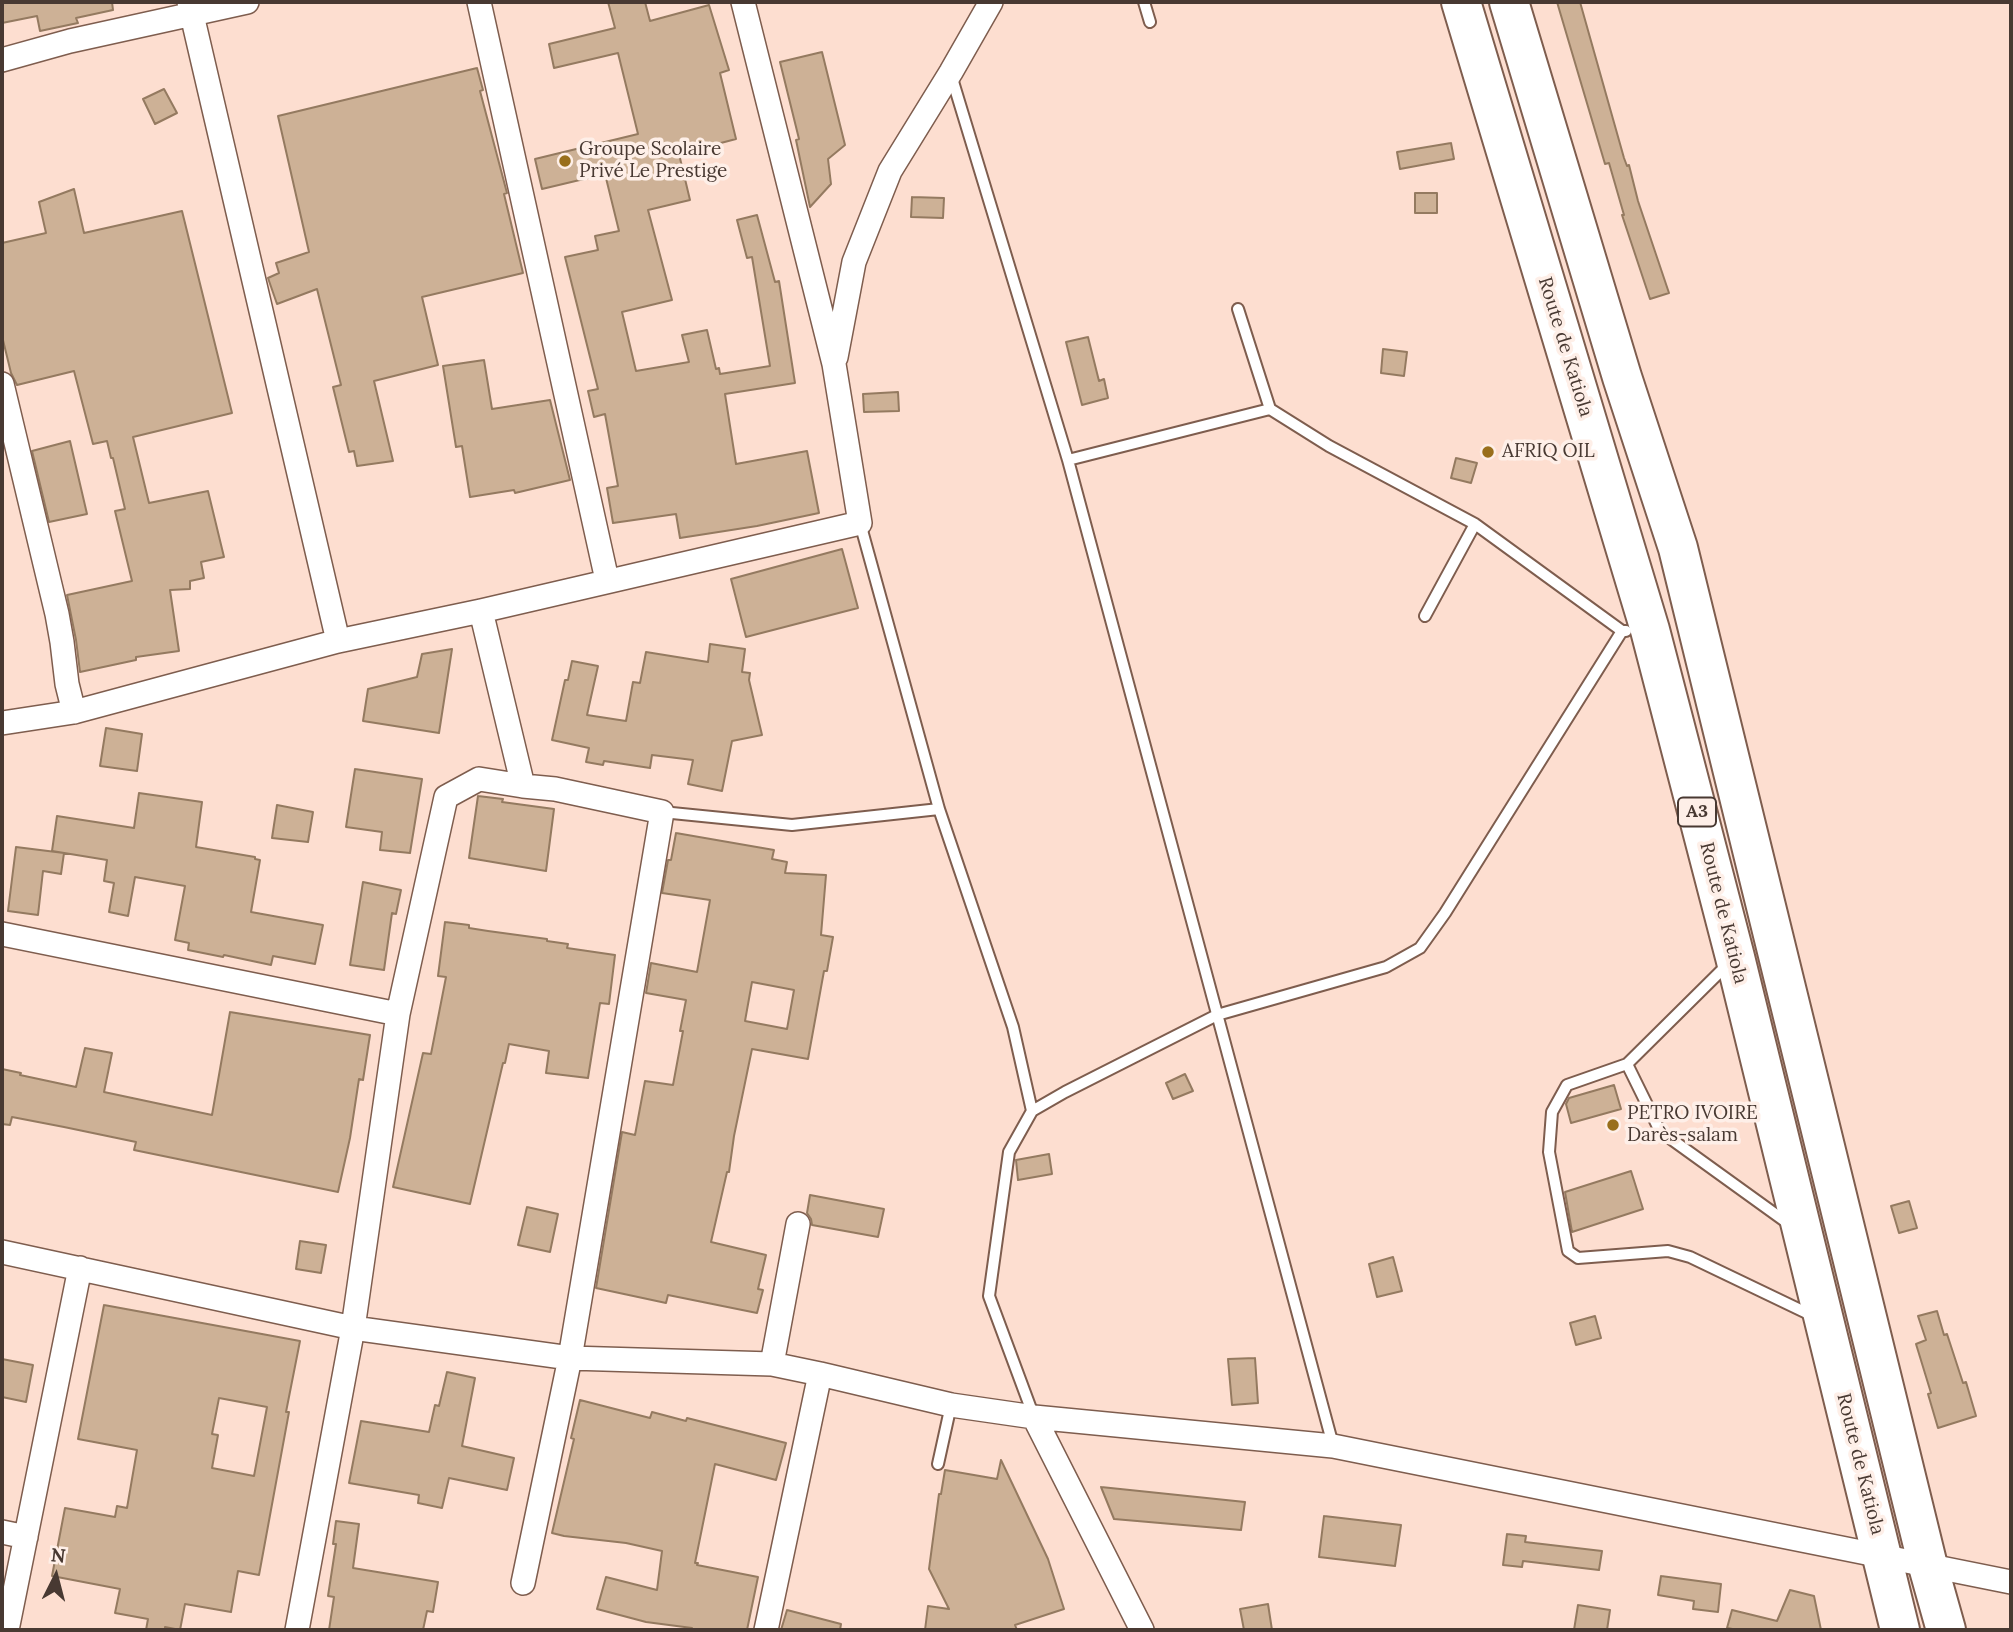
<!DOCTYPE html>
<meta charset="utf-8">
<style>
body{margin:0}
#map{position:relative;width:2013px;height:1632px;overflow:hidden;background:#fdded0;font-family:Lora,serif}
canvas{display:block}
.frame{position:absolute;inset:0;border:4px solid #483932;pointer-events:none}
.north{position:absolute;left:21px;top:1541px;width:70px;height:70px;-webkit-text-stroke:5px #feefe8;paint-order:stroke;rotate:6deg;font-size:19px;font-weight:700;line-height:28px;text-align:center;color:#483932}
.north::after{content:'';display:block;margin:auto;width:24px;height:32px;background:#483932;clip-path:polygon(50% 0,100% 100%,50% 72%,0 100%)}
</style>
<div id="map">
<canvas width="2013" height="1632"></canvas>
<div class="frame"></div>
<div class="north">N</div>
</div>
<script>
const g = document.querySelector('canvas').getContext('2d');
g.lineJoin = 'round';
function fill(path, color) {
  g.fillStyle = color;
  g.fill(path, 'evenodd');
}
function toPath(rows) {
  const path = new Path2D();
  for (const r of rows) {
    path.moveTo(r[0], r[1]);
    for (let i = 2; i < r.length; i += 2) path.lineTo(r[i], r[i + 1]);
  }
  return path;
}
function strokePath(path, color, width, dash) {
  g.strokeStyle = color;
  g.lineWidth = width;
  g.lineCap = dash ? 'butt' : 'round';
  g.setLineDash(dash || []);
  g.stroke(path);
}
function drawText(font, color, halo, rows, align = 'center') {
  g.font = font + ' Lora,serif';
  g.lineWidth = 7;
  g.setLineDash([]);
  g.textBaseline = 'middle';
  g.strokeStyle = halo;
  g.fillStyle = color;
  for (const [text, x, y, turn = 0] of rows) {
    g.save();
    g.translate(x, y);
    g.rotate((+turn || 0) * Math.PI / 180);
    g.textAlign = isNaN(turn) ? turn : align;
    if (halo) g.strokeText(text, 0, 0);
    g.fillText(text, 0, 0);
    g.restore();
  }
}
const building = toPath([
 [2,2,112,2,113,10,76,18,78,23,40,31,37,16,2,23,2,2],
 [608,2,645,2,650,21,709,5,729,70,720,73,736,139,679,154,690,200,648,210,672,300,622,312,636,371,689,362,682,335,707,330,716,369,719,368,720,374,770,366,752,257,747,258,737,220,757,215,775,282,779,281,795,383,725,394,736,464,807,451,819,513,757,526,680,538,676,514,613,523,607,488,618,486,605,414,594,417,588,391,598,389,565,257,598,250,595,236,619,231,605,174,542,189,535,159,638,134,618,53,554,68,549,44,615,28,608,2],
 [1557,2,1580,2,1624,158,1627,166,1629,165,1638,201,1669,293,1650,299,1622,215,1624,215,1609,163,1605,164,1557,2],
 [822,52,845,145,828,159,831,184,810,207,796,140,799,139,780,62,822,52],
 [477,68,483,90,480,91,507,193,504,194,523,273,422,297,438,365,374,381,393,461,357,466,354,451,349,452,333,387,341,385,317,289,277,304,268,278,279,273,276,263,309,252,278,116,477,68],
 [164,89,177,113,155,124,143,99,164,89],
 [1451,143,1454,159,1400,169,1397,152,1451,143],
 [74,189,84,233,182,211,232,413,133,437,149,503,208,491,224,557,201,562,204,578,190,581,190,589,170,590,179,651,136,657,136,660,80,672,76,640,67,595,132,581,115,511,125,509,113,458,111,458,107,441,93,444,74,371,17,385,11,373,2,336,2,243,46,233,39,202,74,189],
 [1415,193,1437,193,1437,213,1415,213,1415,193],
 [912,197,944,198,943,218,911,217,912,197],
 [1088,337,1099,381,1104,379,1108,398,1082,405,1066,342,1088,337],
 [1383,349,1407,352,1404,376,1381,373,1383,349],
 [484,360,492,409,550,400,570,480,515,493,514,490,470,497,462,446,456,447,443,366,484,360],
 [898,392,899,411,864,412,863,394,898,392],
 [70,441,87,514,49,522,32,451,70,441],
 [1456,458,1477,463,1471,483,1451,478,1456,458],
 [842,549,858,608,746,637,731,579,842,549],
 [710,644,745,649,742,672,750,673,749,680,762,735,732,741,722,791,688,784,693,760,652,755,650,768,604,761,603,765,586,762,589,748,552,740,565,680,568,680,572,661,598,666,587,715,626,721,633,682,640,683,646,652,708,662,710,644],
 [452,649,439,733,363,721,368,689,417,677,422,654,452,649],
 [106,728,142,734,137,771,100,766,106,728],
 [355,769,422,779,410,853,380,850,382,832,346,827,355,769],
 [139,793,202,802,196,847,255,857,255,859,260,860,251,912,323,925,315,964,273,956,271,965,224,955,223,957,188,950,189,943,175,940,185,886,135,877,128,916,109,912,114,883,104,881,107,860,52,851,57,816,134,828,139,793],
 [478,796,503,799,502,802,554,809,546,871,469,858,478,796],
 [277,805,313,812,308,842,272,838,277,805],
 [676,833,774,850,772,859,787,862,785,873,826,875,821,935,833,937,827,971,824,971,808,1059,752,1049,734,1136,729,1172,727,1172,711,1242,766,1255,758,1289,763,1290,757,1313,668,1295,666,1303,596,1288,622,1132,635,1135,645,1081,673,1085,683,1031,680,1031,686,1000,646,993,651,963,697,972,710,900,662,893,668,860,671,860,676,833],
 [752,982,794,990,787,1029,745,1021,752,982],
 [16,847,64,853,61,874,43,871,38,915,8,911,16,847],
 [363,882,401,890,396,914,392,913,384,970,350,965,363,882],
 [445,922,469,925,469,928,488,931,547,939,547,941,568,944,567,948,615,955,609,1004,600,1003,588,1078,546,1073,549,1051,509,1044,505,1063,503,1063,470,1204,393,1187,423,1053,431,1054,446,977,438,976,445,922],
 [230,1012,370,1035,363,1080,359,1079,350,1138,338,1192,134,1150,136,1142,64,1127,12,1117,10,1125,2,1124,2,1069,21,1073,20,1075,76,1087,85,1048,112,1053,104,1092,212,1115,230,1012],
 [1185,1074,1193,1091,1173,1099,1166,1083,1185,1074],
 [1614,1085,1621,1109,1571,1123,1566,1104,1569,1098,1614,1085],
 [1049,1154,1052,1174,1018,1180,1016,1160,1049,1154],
 [1631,1171,1643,1209,1572,1232,1565,1192,1631,1171],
 [810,1195,884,1209,878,1237,812,1225,811,1219,807,1213,810,1195],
 [1909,1201,1917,1228,1899,1233,1891,1206,1909,1201],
 [527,1207,558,1214,550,1252,518,1245,527,1207],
 [300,1241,326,1245,321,1273,296,1269,300,1241],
 [1393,1257,1402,1291,1377,1297,1369,1264,1393,1257],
 [104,1305,300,1341,286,1412,289,1412,259,1575,238,1571,231,1612,185,1604,180,1630,165,1627,165,1630,146,1630,148,1619,115,1613,120,1589,52,1576,65,1508,115,1517,117,1506,127,1508,137,1450,78,1439,104,1305],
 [219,1398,267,1407,254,1476,212,1468,218,1435,212,1434,219,1398],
 [1937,1311,1944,1335,1947,1334,1963,1383,1966,1382,1976,1416,1938,1428,1928,1394,1931,1393,1916,1344,1926,1340,1918,1316,1937,1311],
 [1595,1316,1601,1338,1576,1345,1570,1323,1595,1316],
 [1255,1358,1258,1403,1232,1405,1228,1359,1255,1358],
 [2,1359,33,1365,26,1402,2,1397,2,1359],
 [447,1372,475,1378,462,1446,514,1458,507,1490,449,1478,442,1508,418,1503,419,1495,349,1483,361,1421,429,1432,435,1405,439,1406,447,1372],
 [580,1400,650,1418,652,1412,686,1421,687,1418,786,1443,776,1480,715,1464,695,1563,698,1563,697,1565,758,1577,747,1630,692,1630,692,1628,646,1622,597,1609,606,1577,657,1590,662,1551,626,1543,564,1536,552,1533,574,1439,571,1438,580,1400],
 [1001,1460,1048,1559,1064,1609,1015,1625,1017,1630,925,1630,928,1606,949,1609,929,1569,939,1494,941,1494,945,1470,997,1479,1001,1460],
 [1101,1487,1245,1502,1241,1530,1114,1519,1101,1487],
 [1324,1516,1401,1525,1395,1566,1319,1557,1324,1516],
 [336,1521,359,1524,353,1568,438,1582,433,1612,427,1611,423,1630,329,1630,334,1597,328,1596,336,1544,333,1544,336,1521],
 [1507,1534,1526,1536,1525,1542,1602,1551,1599,1570,1523,1561,1522,1567,1503,1565,1507,1534],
 [1661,1576,1721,1584,1718,1612,1693,1609,1694,1601,1658,1595,1661,1576],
 [1790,1590,1814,1596,1821,1630,1738,1630,1727,1628,1732,1610,1777,1621,1790,1590],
 [1268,1604,1272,1630,1244,1630,1240,1609,1268,1604],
 [1578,1605,1610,1610,1607,1630,1574,1630,1578,1605],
 [787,1610,841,1624,840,1630,781,1630,787,1610]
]);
fill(building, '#cdb196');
strokePath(building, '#947a60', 2);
const lane = toPath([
 [1144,2,1150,22],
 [951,75,1068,460,1333,1445],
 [1238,309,1270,409],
 [1068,460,1270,409,1329,446,1475,524,1622,631,1626,631],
 [860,523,939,809,1013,1027,1032,1111,1065,1092,1217,1015,1386,967,1420,948,1445,913,1622,631],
 [1425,616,1475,524],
 [662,812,792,825,939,809],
 [1728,964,1627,1064,1660,1131,1789,1224],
 [1627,1064,1567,1085,1552,1112,1549,1152,1568,1251,1578,1258,1668,1251,1690,1257,1813,1316],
 [1032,1111,1009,1152,989,1296,1034,1417],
 [938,1464,951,1405]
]);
const street = toPath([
 [189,2,338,641],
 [479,2,607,580],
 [2,60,70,41,247,2],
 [836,357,854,262,890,171,951,72,991,2],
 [2,384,57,614,62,642,67,684,74,712],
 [481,611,523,786,555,789,662,812,570,1358,523,1583],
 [2,723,74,712,338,641,481,611,860,523,834,364,743,2],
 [2,934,398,1014],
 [2,1252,353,1328,570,1358,772,1364,820,1374,951,1405,1034,1417,1333,1446,2011,1582],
 [772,1364,798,1224],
 [1034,1417,1142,1630],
 [2,1532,26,1537],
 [7,1630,80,1268],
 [297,1630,353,1328,398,1014,446,797,479,779,523,786],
 [766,1630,820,1374]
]);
const highway = toPath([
 [1461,2,1650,630,1735,957,1900,1630],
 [1509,2,1622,377,1678,548,1928,1566,1946,1630]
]);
strokePath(lane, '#7e5d4e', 14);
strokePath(street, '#7e5d4e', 26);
strokePath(highway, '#7e5d4e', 42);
strokePath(lane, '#fff', 10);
strokePath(street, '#fff', 23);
strokePath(highway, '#fff', 38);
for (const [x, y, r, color] of [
 [565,161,7,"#996f1c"],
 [1488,452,7,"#996f1c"],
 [1613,1125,7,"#996f1c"]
]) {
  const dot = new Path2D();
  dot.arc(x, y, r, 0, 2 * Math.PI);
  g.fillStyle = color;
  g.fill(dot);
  strokePath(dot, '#feefe8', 2.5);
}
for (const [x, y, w] of [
 [1697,812,38]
]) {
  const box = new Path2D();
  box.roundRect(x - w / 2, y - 14.5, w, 29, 5);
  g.fillStyle = '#feefe8';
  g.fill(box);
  strokePath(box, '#483932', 2);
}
drawText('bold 18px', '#483932', null, [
 ["A3",1697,812]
]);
drawText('19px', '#483932', '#feefe8', [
 ["Groupe Scolaire",579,150],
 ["Privé Le Prestige",579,172],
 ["AFRIQ OIL",1502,452],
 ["PETRO IVOIRE",1627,1114],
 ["Darès-salam",1627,1136]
], 'left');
drawText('19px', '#483932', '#feefe8', [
 ["Route de Katiola",1565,347,73],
 ["Route de Katiola",1723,913,76],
 ["Route de Katiola",1860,1464,76]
]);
</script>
